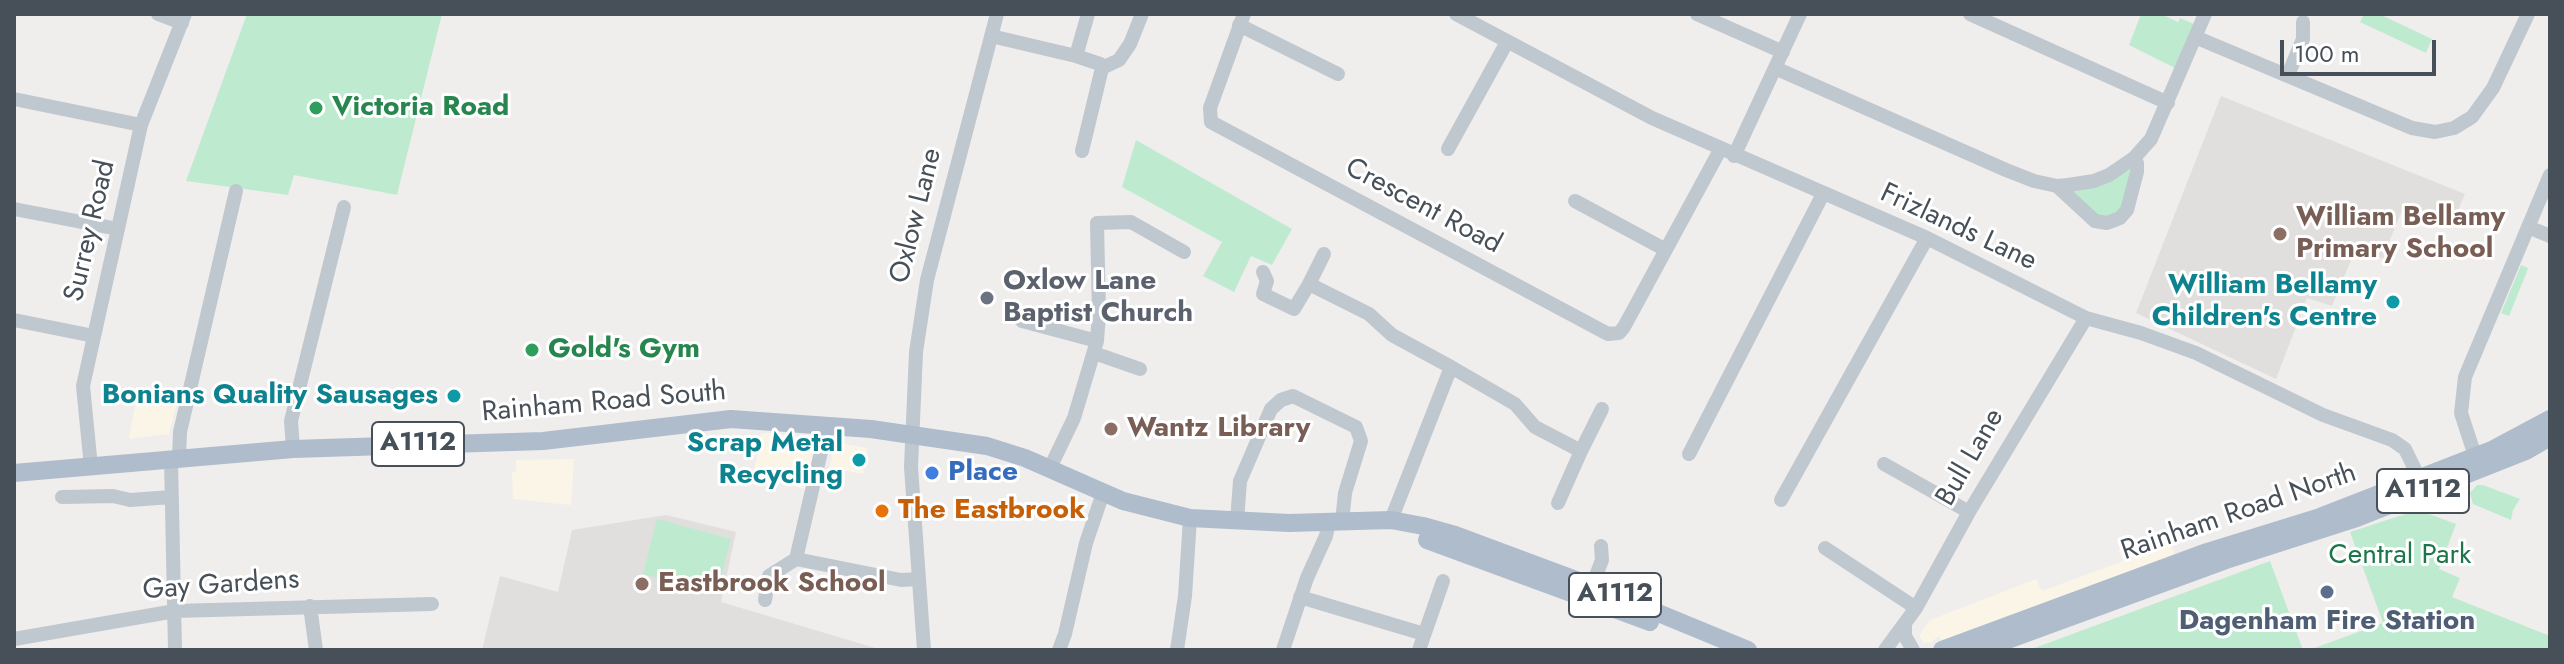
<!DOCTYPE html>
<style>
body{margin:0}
#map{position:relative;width:2564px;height:664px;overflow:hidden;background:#f0eded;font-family:Jost,sans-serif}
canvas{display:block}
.frame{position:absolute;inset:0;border:16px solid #475059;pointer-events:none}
.scale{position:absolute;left:2280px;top:40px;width:156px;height:36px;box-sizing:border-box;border:4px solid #475059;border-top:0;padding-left:10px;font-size:24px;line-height:28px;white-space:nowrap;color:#475059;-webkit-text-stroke:6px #fff;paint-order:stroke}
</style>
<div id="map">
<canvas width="2564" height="664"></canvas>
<div class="frame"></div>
<div class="scale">100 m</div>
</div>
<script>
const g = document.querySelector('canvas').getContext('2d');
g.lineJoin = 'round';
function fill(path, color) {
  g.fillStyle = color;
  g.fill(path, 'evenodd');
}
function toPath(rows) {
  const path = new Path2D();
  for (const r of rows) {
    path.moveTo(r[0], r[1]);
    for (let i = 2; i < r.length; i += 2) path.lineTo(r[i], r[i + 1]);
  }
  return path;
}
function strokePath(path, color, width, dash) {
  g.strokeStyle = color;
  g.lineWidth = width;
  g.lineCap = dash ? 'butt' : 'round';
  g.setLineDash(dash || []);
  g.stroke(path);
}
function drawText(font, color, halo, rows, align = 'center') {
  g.font = font + ' Jost,sans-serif';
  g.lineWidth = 6;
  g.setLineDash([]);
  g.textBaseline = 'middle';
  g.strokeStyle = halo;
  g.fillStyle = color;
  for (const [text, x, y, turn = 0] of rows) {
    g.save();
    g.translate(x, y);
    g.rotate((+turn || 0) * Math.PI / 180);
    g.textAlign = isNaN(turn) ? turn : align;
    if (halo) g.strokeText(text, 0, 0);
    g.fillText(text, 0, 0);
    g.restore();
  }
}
fill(toPath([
 [138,390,178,399,169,434,129,439],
 [761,433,775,433,825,444,814,491,753,477],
 [834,442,867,448,863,474,830,468],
 [574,459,571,505,513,499,512,472,516,471,516,460],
 [2166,534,2175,555,1957,635,1941,640,1939,636,1930,643,1923,642,1920,637,1920,634,1930,620,2036,579,2042,591,2123,561,2118,550]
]), '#faf5e7');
fill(toPath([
 [2221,96,2465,194,2451,227,2403,208,2389,242,2395,245,2389,261,2356,248,2332,306,2307,298,2276,379,2136,313],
 [666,515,736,532,721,602,882,650,482,650,500,576,558,592,572,530]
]), '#e1dede');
fill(toPath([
 [247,14,442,14,397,195,294,175,288,195,186,181],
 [2141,14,2161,14,2178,22,2180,18,2194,24,2175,68,2129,45],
 [2364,14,2379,14,2432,39,2426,53,2360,22],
 [1136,140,1292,229,1272,265,1251,256,1234,292,1203,276,1222,242,1122,187],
 [2131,169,2122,211,2101,219,2070,192,2102,185],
 [2521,265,2528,268,2526,274,2509,316,2501,313],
 [2477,485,2483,485,2520,499,2513,510,2511,520,2473,504,2470,493],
 [2418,510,2456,524,2439,569,2460,578,2452,597,2550,636,2550,650,2309,650,2383,623,2350,532],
 [657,519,731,539,717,593,643,574],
 [2270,561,2303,650,2029,650]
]), '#beebd0');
strokePath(toPath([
 [158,14,182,23],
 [1244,14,1210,108,1211,122,1608,334,1619,333,1624,327,1720,150],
 [1456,14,1652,118,1927,238,2086,318,2141,333,2196,353,2323,415,2392,440,2405,449,2423,486],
 [1697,14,1783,52],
 [1970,14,2168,103],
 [1239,25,1338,74],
 [991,36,1076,56,1100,64,1102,68],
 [2195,37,2412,128,2435,132,2454,128,2472,117,2493,88,2528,14],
 [1076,56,1088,14],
 [1102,68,1119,60,1130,44,1142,14],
 [1775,68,2006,170,2034,181,2057,186,2068,185,2094,181,2109,175,2134,158,2151,139,2205,14],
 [2288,75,2303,39,2303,22],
 [14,99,141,125],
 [1448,149,1507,42],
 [1082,151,1102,68],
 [1734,156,1800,14],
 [2057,186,2095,221,2107,223,2120,218,2127,210,2137,172,2137,163,2134,158],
 [1575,201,1666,250],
 [14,209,118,229],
 [2528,227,2550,236],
 [1263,272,1267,281,1263,294,1294,309,1309,284,1369,314,1392,335,1451,367,1391,520],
 [1309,284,1324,254],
 [14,320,94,336],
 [1022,321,1097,341],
 [1094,353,1140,369],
 [1451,367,1515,404,1535,427,1581,451,1602,409],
 [827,426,796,559,901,580,919,579],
 [293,449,291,421,344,207],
 [1689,454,1823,194],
 [179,457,180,432,236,191],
 [171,459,175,650],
 [1884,464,1969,512],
 [2478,465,2461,413,2465,377,2550,175],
 [91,467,83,386,141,125,185,14],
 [1049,470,1074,418,1097,341,1099,313,1097,223,1131,222,1184,252],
 [62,497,113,496,130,500,172,497],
 [1781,500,1927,238],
 [1558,503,1581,451],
 [1237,521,1240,481,1271,409,1281,400,1293,396,1356,427,1361,441,1345,493,1342,522],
 [1825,548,1916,608],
 [1592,586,1602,560,1601,546],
 [1300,597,1424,634],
 [765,600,769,576,796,559],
 [310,606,316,650],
 [1905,626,1905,636,1913,650],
 [14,639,175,611,432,604],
 [924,650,911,467,916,352,927,280,997,14],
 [1059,650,1065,634,1086,543,1103,493],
 [1177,650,1185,596,1190,518],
 [1283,650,1307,578,1326,536,1329,522],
 [1419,650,1443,581],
 [1885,650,1916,608,1969,512,2086,318]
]), '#bfc7cf', 14);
strokePath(toPath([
 [14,473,293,449,543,441,731,419,871,429,987,446,1025,458,1123,501,1190,518,1289,523,1391,520,1423,526,1455,535,1600,589,1748,650],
 [1427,540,1650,622],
 [1942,650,2207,552,2320,517,2492,450,2550,419],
 [1980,650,2226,560,2357,518,2526,451,2550,437]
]), '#aebccb', 18);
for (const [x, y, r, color] of [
 [316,108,8,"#2e9e5b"],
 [2280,234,8,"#8d6e63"],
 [987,298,8,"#6b7280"],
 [2393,302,8,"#0f9aa8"],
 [532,350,8,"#2e9e5b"],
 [454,396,8,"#0f9aa8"],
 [1111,429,8,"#8d6e63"],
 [859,460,8,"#0f9aa8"],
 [932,473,8,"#3f7fe0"],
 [882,511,8,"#e8710a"],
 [642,584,8,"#8d6e63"],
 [2327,592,8,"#5c6f8a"]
]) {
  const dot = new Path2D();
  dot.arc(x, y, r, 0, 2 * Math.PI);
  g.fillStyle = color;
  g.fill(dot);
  strokePath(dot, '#fff', 3);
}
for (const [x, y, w] of [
 [418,444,92],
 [2423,491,92],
 [1615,595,92]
]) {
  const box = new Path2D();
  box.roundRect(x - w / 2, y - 22, w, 44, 6);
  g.fillStyle = '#fff';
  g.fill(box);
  strokePath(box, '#475059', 2);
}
drawText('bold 26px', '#475059', null, [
 ["A1112",418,444],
 ["A1112",2423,491],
 ["A1112",1615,595]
]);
drawText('bold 28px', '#27864d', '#fff', [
 ["Victoria Road",332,108],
 ["Gold's Gym",548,350]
], 'left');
drawText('28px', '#475059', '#fff', [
 ["Crescent Road",1423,207,28],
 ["Oxlow Lane",917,216,-76],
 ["Frizlands Lane",1958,228,25],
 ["Surrey Road",91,231,-77],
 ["Rainham Road South",604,403,-5],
 ["Bull Lane",1971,458,-60],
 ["Rainham Road North",2239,513,-19],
 ["Gay Gardens",221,586,-4]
]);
drawText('bold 28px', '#785e54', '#fff', [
 ["William Bellamy",2296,218],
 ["Primary School",2296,250],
 ["Wantz Library",1127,429],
 ["Eastbrook School",658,584]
], 'left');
drawText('bold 28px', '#5b616d', '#fff', [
 ["Oxlow Lane",1003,282],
 ["Baptist Church",1003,314]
], 'left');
drawText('bold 28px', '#0d838f', '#fff', [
 ["William Bellamy",2377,286],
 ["Children's Centre",2377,318],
 ["Bonians Quality Sausages",438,396],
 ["Scrap Metal",843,444],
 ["Recycling",843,476]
], 'right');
drawText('bold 28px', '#366cbe', '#fff', [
 ["Place",948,473]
], 'left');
drawText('bold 28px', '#c56008', '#fff', [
 ["The Eastbrook",898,511]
], 'left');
drawText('28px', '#1c764a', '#fff', [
 ["Central Park",2400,556]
]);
drawText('bold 28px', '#4e5e75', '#fff', [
 ["Dagenham Fire Station",2327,622]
]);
</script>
